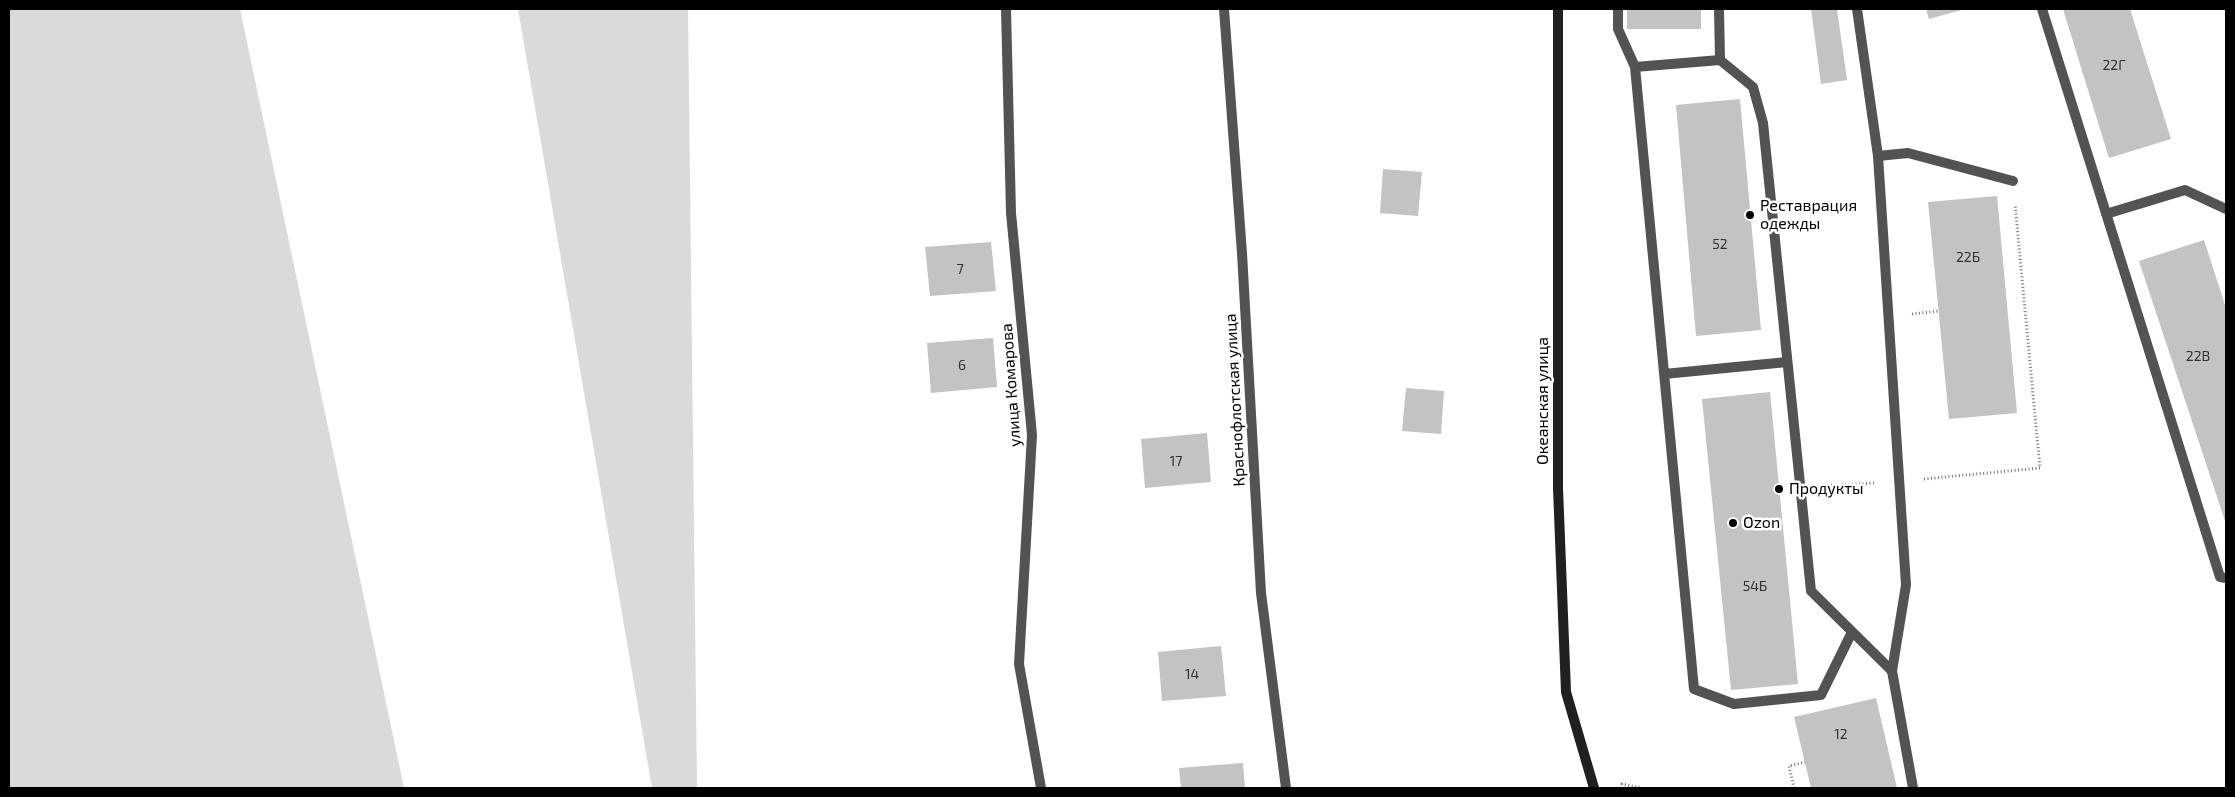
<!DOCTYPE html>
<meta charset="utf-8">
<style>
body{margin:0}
#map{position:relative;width:2235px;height:797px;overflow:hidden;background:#fff;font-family:"Exo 2",sans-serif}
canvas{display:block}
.frame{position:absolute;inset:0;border:10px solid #000;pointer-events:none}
</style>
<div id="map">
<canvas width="2235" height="797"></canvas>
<div class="frame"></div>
</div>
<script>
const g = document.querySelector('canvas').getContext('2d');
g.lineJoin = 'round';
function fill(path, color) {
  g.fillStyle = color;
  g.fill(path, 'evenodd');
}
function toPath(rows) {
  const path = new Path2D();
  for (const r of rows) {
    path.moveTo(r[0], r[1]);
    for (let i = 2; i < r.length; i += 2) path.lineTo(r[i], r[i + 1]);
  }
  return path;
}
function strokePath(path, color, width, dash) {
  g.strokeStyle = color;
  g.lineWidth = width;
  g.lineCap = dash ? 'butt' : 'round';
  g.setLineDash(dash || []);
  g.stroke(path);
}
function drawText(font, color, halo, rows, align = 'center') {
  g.font = font + ' "Exo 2",sans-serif';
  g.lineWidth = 5;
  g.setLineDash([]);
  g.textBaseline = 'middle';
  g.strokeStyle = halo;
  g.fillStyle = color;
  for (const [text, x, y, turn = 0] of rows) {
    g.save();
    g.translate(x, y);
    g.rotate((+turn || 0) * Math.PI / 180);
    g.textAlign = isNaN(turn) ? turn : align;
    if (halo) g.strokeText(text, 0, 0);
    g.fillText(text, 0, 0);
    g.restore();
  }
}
fill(toPath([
 [9,9,240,9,404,788,9,788],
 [518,9,688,9,697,788,652,788]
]), '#dadada');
fill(toPath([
 [1627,9,1701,9,1701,29,1627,29],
 [1811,9,1837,9,1847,80,1821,84],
 [1926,9,1965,9,1929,19],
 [2063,9,2130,9,2171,139,2109,158],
 [1740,99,1761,330,1696,336,1676,105],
 [1383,169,1422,172,1418,216,1380,213],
 [1997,196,2017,413,1949,419,1928,202],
 [2204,240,2226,308,2226,524,2139,261],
 [991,242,996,291,930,296,925,247],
 [993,338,997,387,931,393,927,343],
 [1406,388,1444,391,1441,434,1402,431],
 [1770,392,1798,684,1731,690,1702,399],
 [1207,433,1211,482,1145,488,1141,439],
 [1221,646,1226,696,1162,701,1158,652],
 [1876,698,1897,788,1811,788,1794,717],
 [1243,763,1245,788,1181,788,1179,768]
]), '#c3c3c3');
strokePath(toPath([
 [1912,314,1939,311],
 [1924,479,2040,468,2015,204],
 [1824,486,1875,483],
 [1623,788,1622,784,1642,788],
 [1794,788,1789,766,1805,762]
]), '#757575', 3, [1, 2.5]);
strokePath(toPath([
 [1618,9,1618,29,1635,67,1694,689,1734,704,1821,695,1852,632],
 [2042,9,2220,577,2226,578],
 [1635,67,1720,60,1753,87,1763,123,1811,591,1892,671],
 [1878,156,1908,153,2013,181],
 [2106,214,2185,190,2226,209],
 [1664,374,1787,362]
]), '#535353', 10);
strokePath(toPath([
 [1006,9,1011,213,1032,435,1019,664,1041,788],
 [1224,9,1242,253,1261,593,1286,788],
 [1719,9,1720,60],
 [1857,9,1878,156,1906,585,1892,671,1913,788]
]), '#535353', 10);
strokePath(toPath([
 [1558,9,1558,488,1566,692,1594,788]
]), '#202020', 10);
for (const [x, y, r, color] of [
 [1750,215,5,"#000"],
 [1779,489,5,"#000"],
 [1733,523,5,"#000"]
]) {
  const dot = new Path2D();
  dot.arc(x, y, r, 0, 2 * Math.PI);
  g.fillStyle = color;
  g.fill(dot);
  strokePath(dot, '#fff', 2);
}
drawText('14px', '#313131', null, [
 ["22Г",2114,65],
 ["52",1720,244],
 ["22Б",1968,257],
 ["7",960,269],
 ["22В",2198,356],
 ["6",962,365],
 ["17",1176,461],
 ["54Б",1755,586],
 ["14",1192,674],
 ["12",1841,734]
]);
drawText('16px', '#000', '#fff', [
 ["Реставрация",1760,206],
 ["одежды",1760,224],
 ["Продукты",1789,489],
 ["Ozon",1743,523]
], 'left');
drawText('16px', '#000', '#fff', [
 ["улица Комарова",1011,385,-94],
 ["Краснофлотская улица",1235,400,-93],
 ["Океанская улица",1543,401,-90]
]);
</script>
